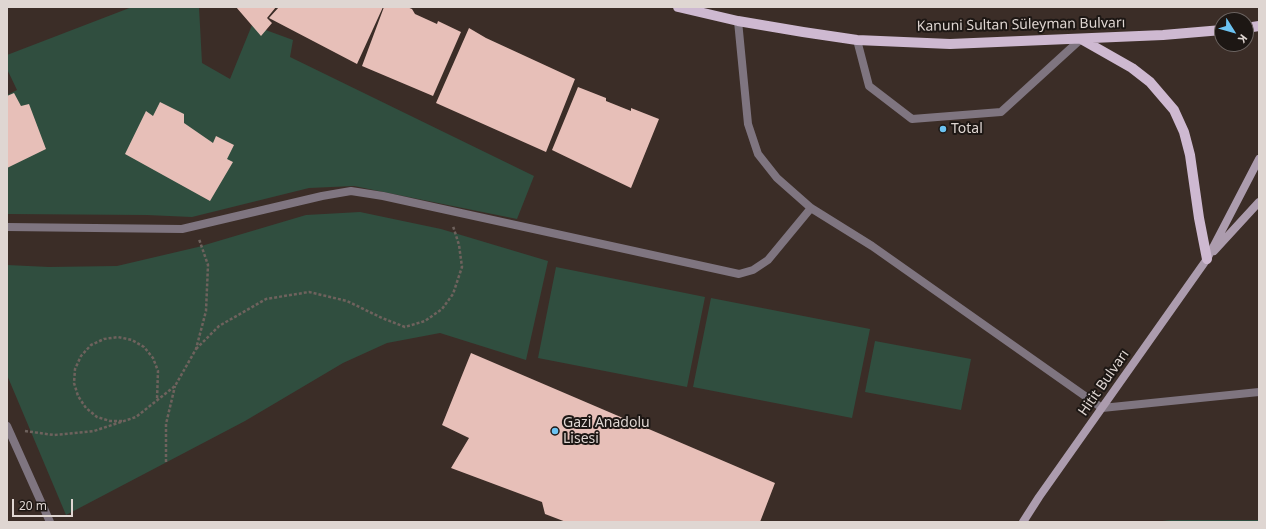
<!DOCTYPE html>
<meta charset="utf-8">
<style>
body{margin:0}
#map{position:relative;width:1266px;height:529px;overflow:hidden;background:#3b2d27;font-family:"Noto Sans",sans-serif}
canvas{display:block}
.frame{position:absolute;inset:0;border:8px solid #dfd6d2;pointer-events:none}
.north{position:absolute;left:1214px;top:12px;width:40px;height:40px;box-sizing:border-box;background:#1d1714;border:1px solid #6b6360;border-radius:50%;rotate:127deg;font-size:11px;font-weight:700;line-height:16px;text-align:center;color:#dfd6d2}
.north::after{content:'';display:block;margin:auto;width:14px;height:18px;background:#6cc3f2;clip-path:polygon(50% 0,100% 100%,50% 72%,0 100%)}
.scale{position:absolute;left:12px;top:499px;width:61px;height:18px;box-sizing:border-box;border:2px solid #dfd6d2;border-top:0;padding-left:5px;font-size:12px;line-height:14px;white-space:nowrap;color:#dfd6d2;-webkit-text-stroke:3px #1d1714;paint-order:stroke}
</style>
<div id="map">
<canvas width="1266" height="529"></canvas>
<div class="frame"></div>
<div class="north">K</div>
<div class="scale">20 m</div>
</div>
<script>
const g = document.querySelector('canvas').getContext('2d');
g.lineJoin = 'round';
function fill(path, color) {
  g.fillStyle = color;
  g.fill(path, 'evenodd');
}
function toPath(rows) {
  const path = new Path2D();
  for (const r of rows) {
    path.moveTo(r[0], r[1]);
    for (let i = 2; i < r.length; i += 2) path.lineTo(r[i], r[i + 1]);
  }
  return path;
}
function strokePath(path, color, width, dash) {
  g.strokeStyle = color;
  g.lineWidth = width;
  g.lineCap = dash ? 'butt' : 'round';
  g.setLineDash(dash || []);
  g.stroke(path);
}
function drawText(font, color, halo, rows, align = 'center') {
  g.font = font + ' "Noto Sans",sans-serif';
  g.lineWidth = 4;
  g.setLineDash([]);
  g.textBaseline = 'middle';
  g.strokeStyle = halo;
  g.fillStyle = color;
  for (const [text, x, y, turn = 0] of rows) {
    g.save();
    g.translate(x, y);
    g.rotate((+turn || 0) * Math.PI / 180);
    g.textAlign = isNaN(turn) ? turn : align;
    if (halo) g.strokeText(text, 0, 0);
    g.fillText(text, 0, 0);
    g.restore();
  }
}
fill(toPath([
 [132,7,199,7,202,63,230,79,252,25,293,40,290,57,534,176,517,219,354,186,309,188,192,217,147,215,7,214,7,95,17,90,7,69,7,55],
 [360,212,441,229,548,261,526,360,440,333,387,343,343,363,245,421,66,515,7,375,7,265,49,267,117,266,198,247,306,215],
 [556,267,705,297,687,387,538,358],
 [711,298,870,329,852,418,693,387],
 [875,341,971,359,961,410,865,392],
 [1171,520,1259,520,1259,522,1153,522]
]), '#304e3f');
fill(toPath([
 [236,7,276,7,267,18,272,23,261,36],
 [279,7,383,7,357,64,269,18],
 [384,7,407,7,412,9,415,14,437,24,438,21,461,32,433,96,362,66],
 [469,28,486,38,575,79,546,152,436,103],
 [578,87,606,98,606,101,631,111,631,108,659,119,631,188,552,150],
 [14,93,21,106,29,104,46,149,7,168,7,96],
 [160,102,184,114,184,123,213,143,216,136,234,145,227,159,233,162,210,201,125,154,146,111,153,116],
 [471,353,775,483,760,522,566,522,545,514,542,502,451,468,469,438,442,425]
]), '#e7bfb8');
strokePath(toPath([
 [196,349,219,326,266,299,309,292,347,301,382,318,405,327,425,321,442,309,453,294,462,267,459,245,453,226],
 [122,421,110,421,97,417,86,408,78,396,74,383,75,369,81,356,91,345,104,339,118,337,132,340,144,347,153,358,158,371,157,400],
 [25,431,54,435,94,431,136,417,175,386,196,349,206,311,208,265,199,239],
 [166,462,166,424,175,386]
]), '#6e625d', 2.5, [3, 2]);
strokePath(toPath([
 [857,40,869,86,912,119,1001,112,1081,39]
]), '#7f7580', 8);
strokePath(toPath([
 [738,21,748,124,758,154,777,178,811,208,872,246,1102,408,1259,392],
 [7,227,182,229,322,196,351,191,383,196,739,274,753,270,768,260,811,208],
 [7,426,50,522]
]), '#7f7580', 8);
strokePath(toPath([
 [1214,251,1259,202],
 [1023,522,1039,497,1207,259,1259,159]
]), '#ac9cae', 8);
strokePath(toPath([
 [678,7,738,21,803,32,857,40,950,44,1163,35,1222,30],
 [1246,28,1259,26],
 [1081,39,1132,68,1150,82,1174,110,1184,132,1190,155,1199,218,1207,259]
]), '#ceb9d1', 10);
for (const [x, y, r, color] of [
 [943,129,4,"#6cc3f2"],
 [555,431,4,"#6cc3f2"]
]) {
  const dot = new Path2D();
  dot.arc(x, y, r, 0, 2 * Math.PI);
  g.fillStyle = color;
  g.fill(dot);
  strokePath(dot, '#1d1714', 1.5);
}
drawText('14px', '#dfd6d2', '#1d1714', [
 ["Kanuni Sultan Süleyman Bulvarı",1021,25,-1],
 ["Hitit Bulvarı",1104,383,-55]
]);
drawText('14px', '#dfd6d2', '#1d1714', [
 ["Total",951,129],
 ["Gazi Anadolu",563,423],
 ["Lisesi",563,439]
], 'left');
</script>
